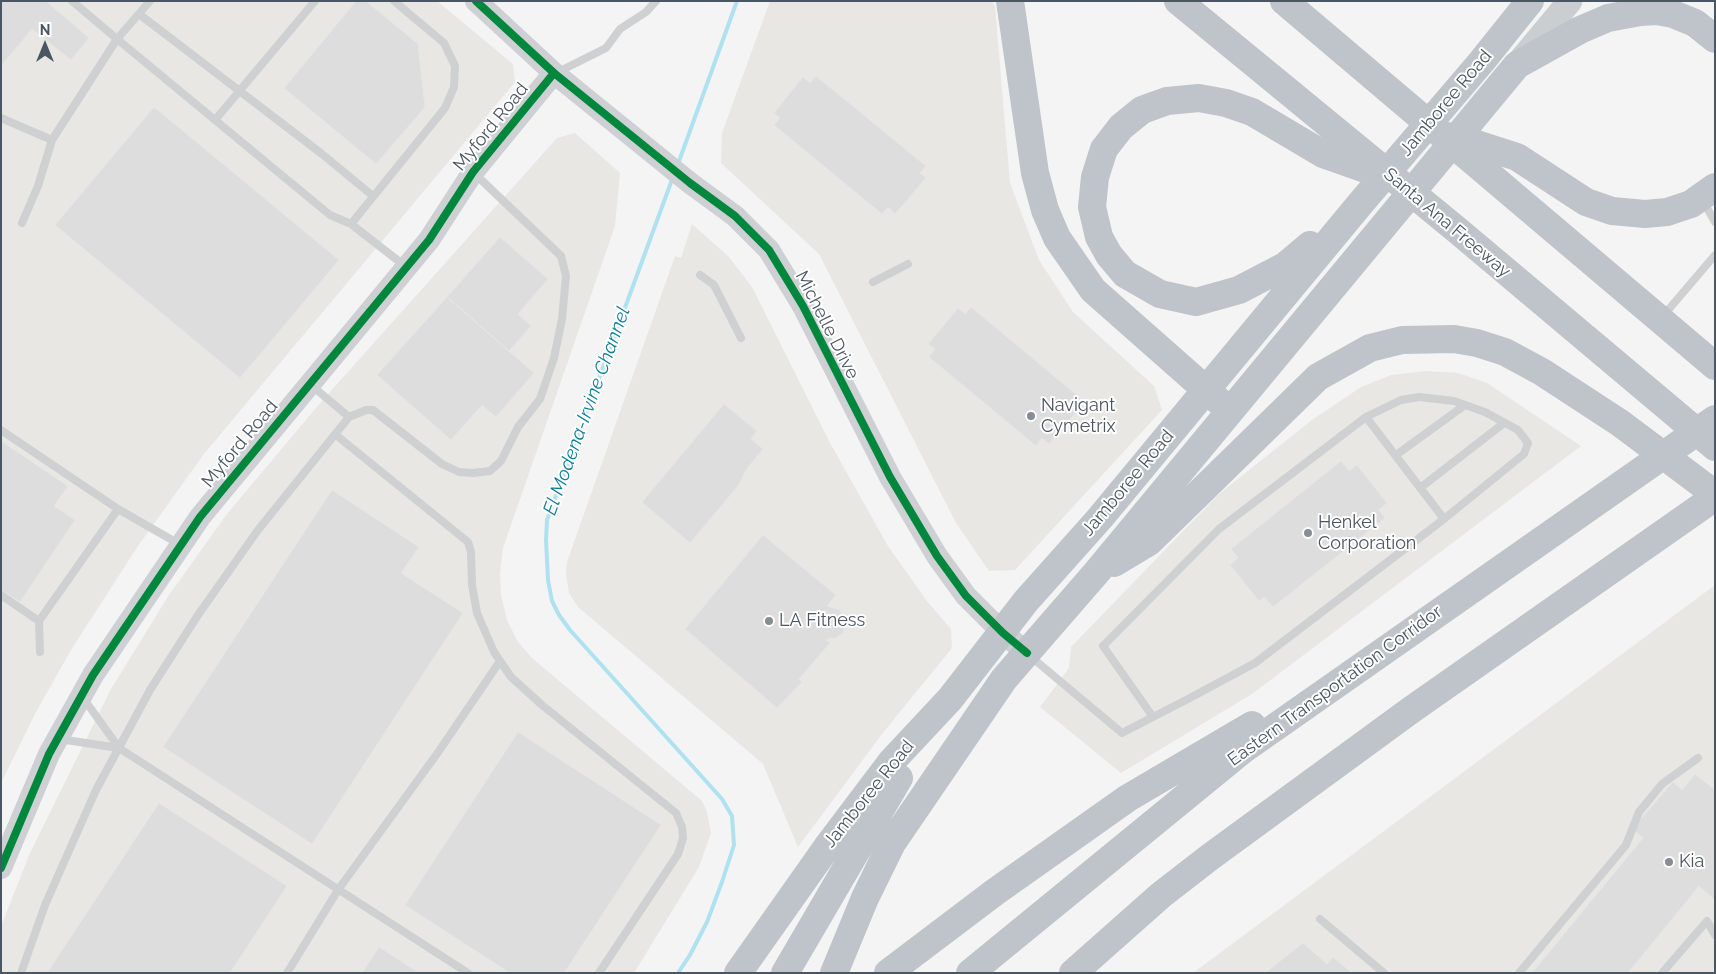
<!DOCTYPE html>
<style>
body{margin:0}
#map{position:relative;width:1716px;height:974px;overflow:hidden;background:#f4f4f4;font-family:Raleway,sans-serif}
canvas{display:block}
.frame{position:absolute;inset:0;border:2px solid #4a5661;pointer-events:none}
.north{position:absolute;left:20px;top:20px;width:50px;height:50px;-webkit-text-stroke:4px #fff;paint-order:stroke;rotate:0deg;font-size:14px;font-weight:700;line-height:20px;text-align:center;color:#4a5661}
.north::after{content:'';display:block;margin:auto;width:18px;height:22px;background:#4a5661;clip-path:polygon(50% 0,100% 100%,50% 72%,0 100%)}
</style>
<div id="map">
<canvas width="1716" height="974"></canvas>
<div class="frame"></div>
<div class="north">N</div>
</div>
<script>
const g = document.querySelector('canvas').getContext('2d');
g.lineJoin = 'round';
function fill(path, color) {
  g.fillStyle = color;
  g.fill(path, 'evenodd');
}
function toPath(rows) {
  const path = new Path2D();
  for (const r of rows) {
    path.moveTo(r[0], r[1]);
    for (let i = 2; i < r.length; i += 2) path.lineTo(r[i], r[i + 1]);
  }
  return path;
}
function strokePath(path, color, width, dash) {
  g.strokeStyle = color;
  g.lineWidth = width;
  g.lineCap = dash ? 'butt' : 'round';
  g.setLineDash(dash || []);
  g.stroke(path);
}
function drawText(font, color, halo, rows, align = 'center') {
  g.font = font + ' Raleway,sans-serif';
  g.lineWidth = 4;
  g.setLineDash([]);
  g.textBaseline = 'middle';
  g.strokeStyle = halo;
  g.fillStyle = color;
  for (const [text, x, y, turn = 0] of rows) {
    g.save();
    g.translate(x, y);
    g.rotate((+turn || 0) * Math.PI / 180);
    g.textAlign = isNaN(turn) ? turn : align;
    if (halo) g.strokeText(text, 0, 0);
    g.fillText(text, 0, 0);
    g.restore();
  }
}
fill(toPath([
 [1,1,437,1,513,64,515,82,204,454,138,546,71,650,36,712,1,783],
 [770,1,992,1,995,7,1010,183,1039,260,1073,312,1154,386,1162,410,1015,570,989,571,956,523,819,254,721,163,722,133],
 [575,133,620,173,615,226,503,548,500,574,501,595,507,620,518,642,532,658,702,801,707,812,711,833,699,867,634,973,1,973,1,926,30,853,111,689,169,595,227,514,321,402,557,138],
 [692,224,729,257,752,287,830,443,888,546,927,601,951,629,952,648,882,734,798,847,763,764,578,607,569,593,566,575,567,562,675,256,681,258],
 [1426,371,1458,373,1487,383,1581,446,1252,694,1121,773,1040,707,1069,668,1071,647,1219,494,1312,420,1361,387,1391,375],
 [1715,585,1715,973,1193,973]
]), '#e8e7e3');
strokePath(toPath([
 [678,164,737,1],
 [673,177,547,520,546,540,548,580,552,601,559,615,570,630,722,799,732,816,734,845,722,882,707,922,690,955,678,973]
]), '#aee2f0', 4);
const building = toPath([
 [1,1,46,1,89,38,71,60,32,29,1,66,1,1],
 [356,1,366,1,418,44,425,107,376,164,284,88,356,1],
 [816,76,926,166,920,173,926,178,895,214,888,207,882,214,774,125,780,118,774,113,803,77,810,83,816,76],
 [154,107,339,260,240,378,55,225,154,107],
 [500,237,548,279,518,314,531,326,509,351,447,297,500,237],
 [447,297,534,373,496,417,482,405,451,440,377,375,447,297],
 [971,307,1078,396,1072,403,1079,409,1049,444,1042,438,1036,446,929,357,935,349,928,344,958,308,965,314,971,307],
 [724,404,757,431,751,439,763,449,746,470,738,486,690,543,642,502,724,404],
 [1,441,68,486,54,506,75,520,20,602,1,590,1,441],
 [1341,461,1349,471,1357,465,1387,503,1379,510,1385,518,1273,607,1264,597,1259,601,1230,565,1238,558,1231,549,1341,461],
 [332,490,419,547,401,573,463,613,312,844,163,747,332,490],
 [763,535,836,595,827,606,840,610,846,622,843,633,836,638,828,639,826,640,830,643,799,679,802,682,777,708,685,629,763,535],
 [518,732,661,825,564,973,510,973,405,905,518,732],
 [1695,774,1715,790,1715,900,1699,886,1628,973,1532,973,1643,838,1632,829,1673,782,1682,790,1695,774],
 [159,803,287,886,230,973,47,973,159,803],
 [1303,943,1327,964,1333,957,1352,973,1265,973,1303,943],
 [379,947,419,973,362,973,379,947]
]);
fill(building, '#ddddde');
strokePath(building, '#e5e6e7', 1);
strokePath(toPath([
 [150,1,117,39,330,215,351,224],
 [394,1,444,43,455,66,454,87,445,108,351,224,405,266],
 [139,14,322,154,373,196],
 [558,72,606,48,620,29,646,12,656,1],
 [1,118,52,140,117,39,72,1],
 [215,120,315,1],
 [1703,201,1715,222],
 [22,223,38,186,52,140],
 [700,275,714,285,741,338],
 [873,282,908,264],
 [1663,316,1715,255],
 [311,385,349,417],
 [1366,417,1401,400,1419,397,1454,401,1485,412,1518,430,1528,443,1524,454,1444,519],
 [1,430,118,509,39,621,40,652],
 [336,435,468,542,471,552,472,585,477,613,494,652,511,677,542,705,676,813,682,827,683,838,678,854,599,973],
 [1396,455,1465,405],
 [1420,488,1504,423],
 [118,509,179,544],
 [1,595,39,621],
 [1030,656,1122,733,1153,717,1188,699,1255,663,1444,519,1366,417,1219,529,1103,646,1153,717],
 [84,699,119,748,468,973],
 [59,739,119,748],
 [1320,919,1384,973],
 [21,973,45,905,96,790,150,690,198,615,258,530,349,417,366,410,373,410,442,464,459,472,473,473,490,471,501,461,518,427,540,399,554,358,562,319,566,276,561,256,474,173],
 [287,973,338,890,439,751,500,661],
 [1519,973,1626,845,1639,812,1662,784,1698,758],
 [1662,973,1707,921,1715,935]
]), '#ced0d2', 8);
strokePath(toPath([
 [476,1,554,73,690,183,735,216,769,250,803,306,890,477,937,556,966,596,1003,633,1027,653],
 [1,868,49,754,93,675,200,517,429,240,473,172,554,73]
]), '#ced0d4', 22);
strokePath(toPath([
 [1520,61,1570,1]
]), '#caced1', 25);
strokePath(toPath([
 [1010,1,1035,173,1045,210,1057,238,1093,290,1221,403],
 [1178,1,1457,230,1715,447],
 [1284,1,1715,366],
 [1452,136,1517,157,1586,202,1612,211,1645,214,1667,212,1691,204,1715,187],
 [1310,245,1285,266,1239,290,1196,302,1160,294,1125,274,1109,255,1099,237,1092,207,1095,177,1104,149,1121,127,1142,110,1167,101,1199,98,1226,103,1252,112,1323,154,1394,179],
 [1114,563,1149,542,1318,377,1370,348,1402,340,1454,339,1477,343,1505,352,1542,372,1620,423,1715,494],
 [738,973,827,847,892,761,950,699,1026,601,1100,518,1360,204,1482,61,1530,1],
 [785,973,899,778],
 [834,973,865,898,892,843,1004,679,1096,573,1517,65,1580,30,1608,18,1640,12,1657,11,1673,14,1695,23,1715,39],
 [888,973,995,892,1128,798,1252,725],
 [970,973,1244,749,1715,419],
 [1073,973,1161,895,1210,857,1411,710,1715,497]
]), '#bec4c9', 28);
strokePath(toPath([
 [476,1,554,73,690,183,735,216,769,250,803,306,890,477,937,556,966,596,1003,633,1027,653],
 [1,868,49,754,93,675,200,517,429,240,473,172,554,73]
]), '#00873e', 8);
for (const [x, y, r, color] of [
 [1031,416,5,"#868d94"],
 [1308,533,5,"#868d94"],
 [769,621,5,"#868d94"],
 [1669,862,5,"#868d94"]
]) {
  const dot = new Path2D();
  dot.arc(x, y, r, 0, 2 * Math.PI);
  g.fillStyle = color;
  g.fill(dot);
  strokePath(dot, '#fff', 2);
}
drawText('18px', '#4a5661', '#fff', [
 ["Jamboree Road",1446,103,-50],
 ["Myford Road",491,127,-51],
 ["Santa Ana Freeway",1447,223,40],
 ["Michelle Drive",827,325,63],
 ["Myford Road",240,444,-50],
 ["Jamboree Road",1128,483,-50],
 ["Eastern Transportation Corridor",1335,686,-36],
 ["Jamboree Road",869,794,-51]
]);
drawText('18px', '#4a5661', '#fff', [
 ["Navigant",1041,406],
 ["Cymetrix",1041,427],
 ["Henkel",1318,523],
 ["Corporation",1318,544],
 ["LA Fitness",779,621],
 ["Kia",1679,862]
], 'left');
drawText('italic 19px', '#0c7c9b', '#fff', [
 ["El Modena-Irvine Channel",587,411,-70]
]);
</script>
